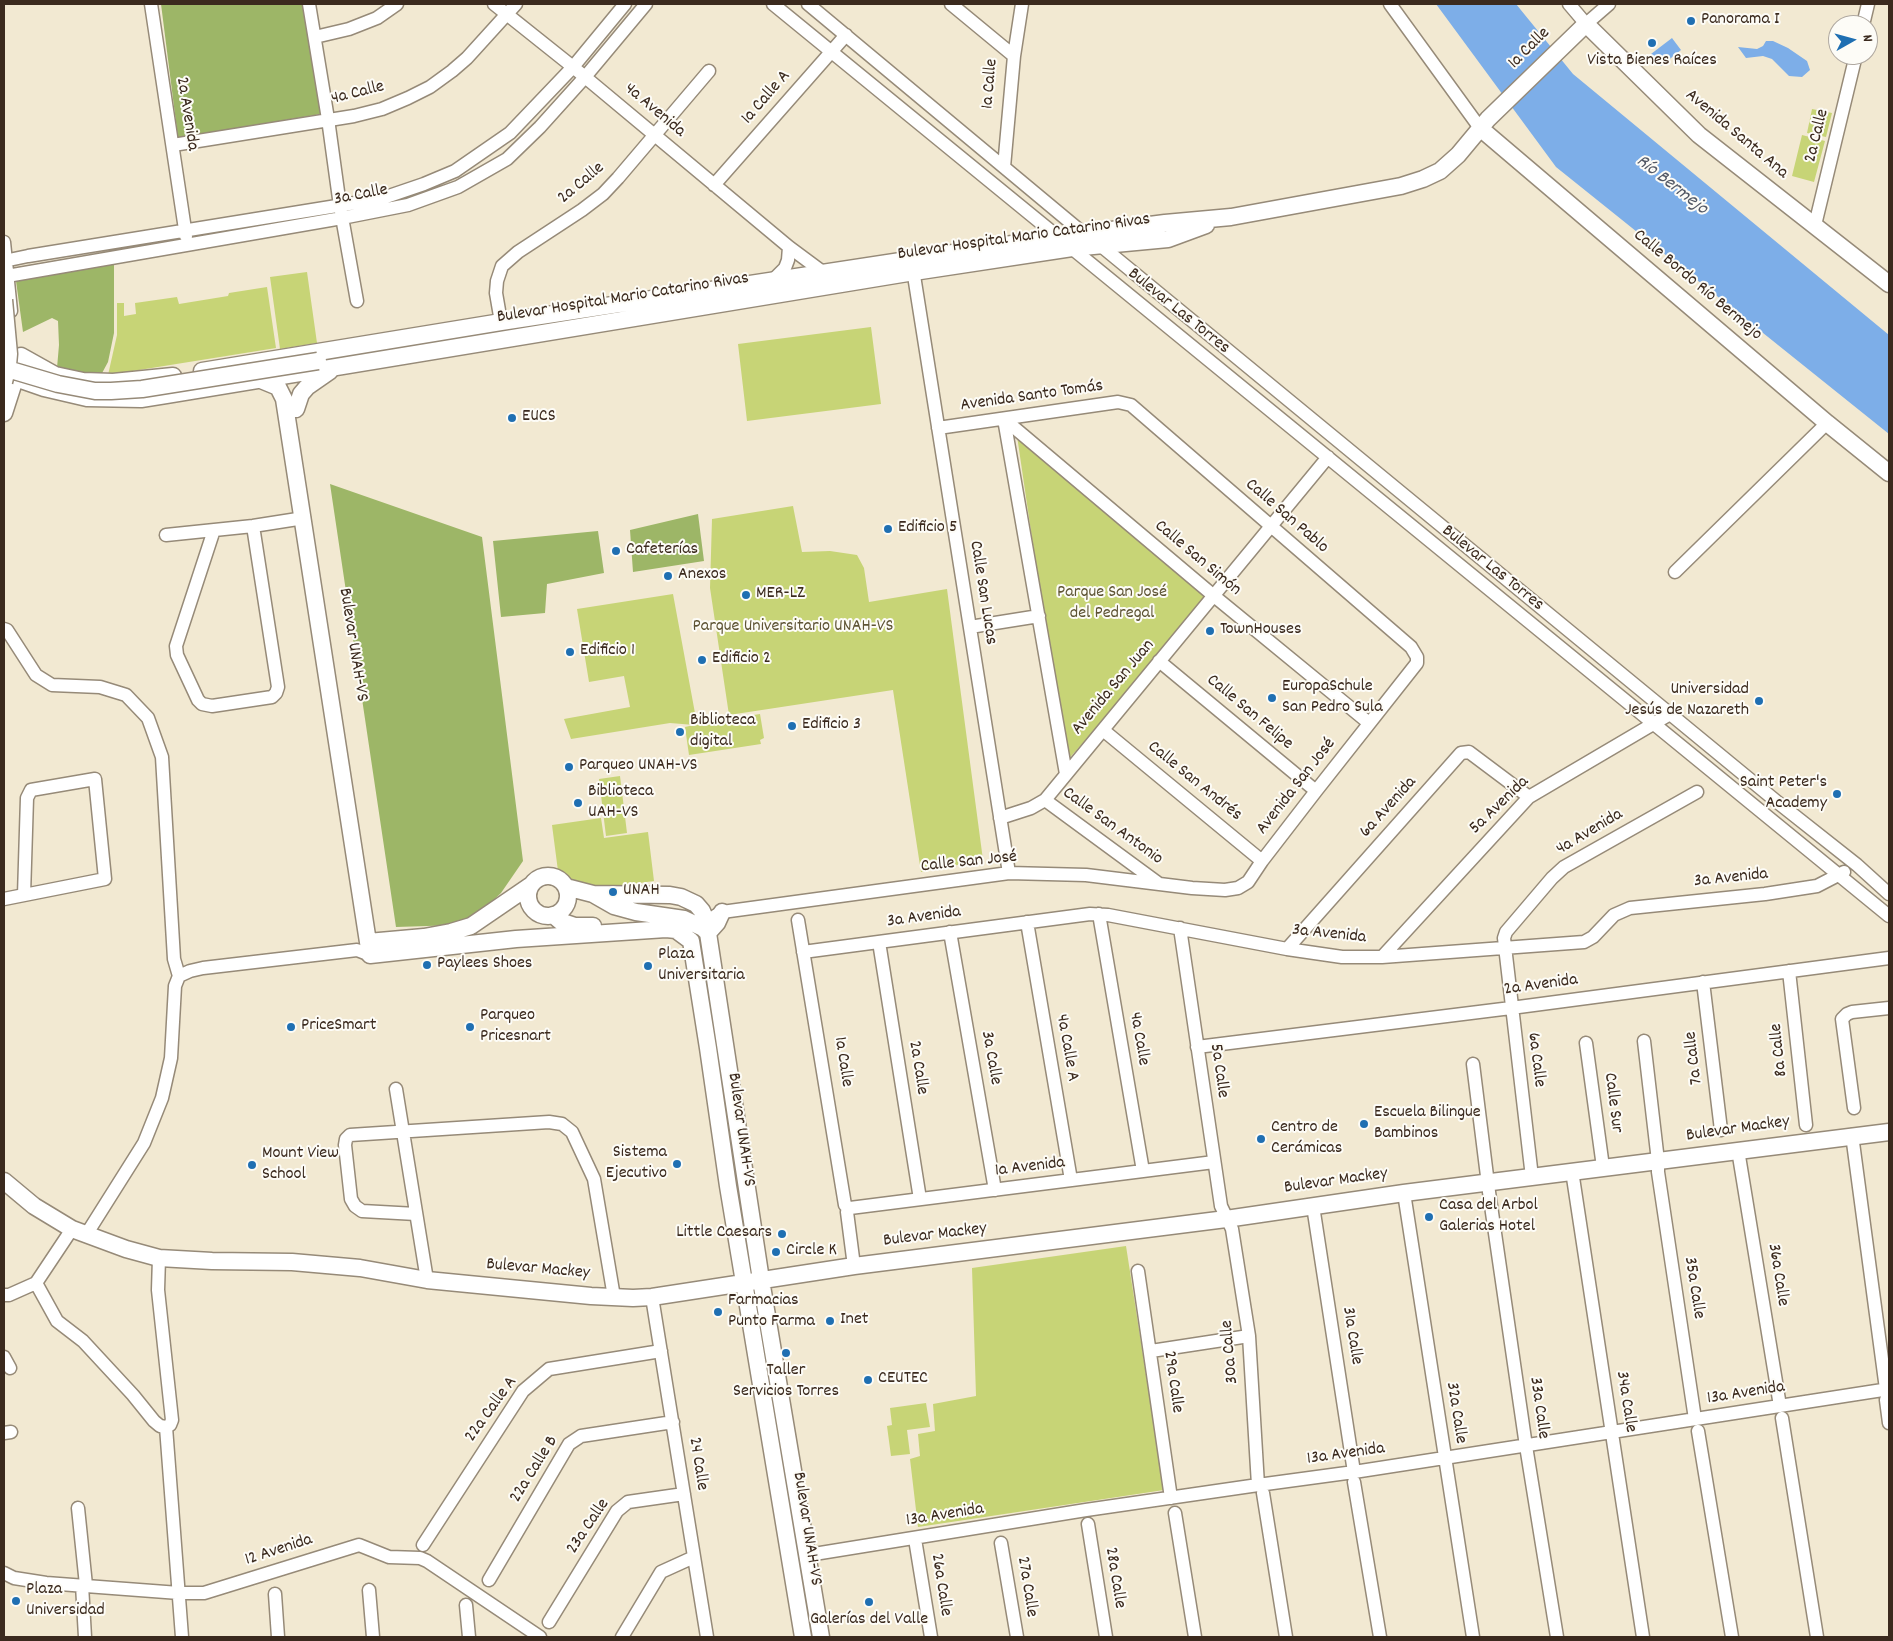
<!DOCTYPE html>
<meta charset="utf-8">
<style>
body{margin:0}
#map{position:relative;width:1893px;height:1641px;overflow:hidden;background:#f2e9d2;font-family:Dekko,sans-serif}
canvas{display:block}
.frame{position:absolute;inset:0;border:5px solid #3b2a1e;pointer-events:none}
.north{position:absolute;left:1828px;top:15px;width:50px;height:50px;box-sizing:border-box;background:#fdfcf7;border:1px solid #afa8a0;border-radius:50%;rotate:83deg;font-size:14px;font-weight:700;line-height:20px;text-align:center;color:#3b2a1e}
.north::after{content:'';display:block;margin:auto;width:18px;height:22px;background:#1f6fb2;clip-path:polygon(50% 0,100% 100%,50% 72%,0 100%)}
</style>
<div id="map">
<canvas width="1893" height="1641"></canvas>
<div class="frame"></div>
<div class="north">N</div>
</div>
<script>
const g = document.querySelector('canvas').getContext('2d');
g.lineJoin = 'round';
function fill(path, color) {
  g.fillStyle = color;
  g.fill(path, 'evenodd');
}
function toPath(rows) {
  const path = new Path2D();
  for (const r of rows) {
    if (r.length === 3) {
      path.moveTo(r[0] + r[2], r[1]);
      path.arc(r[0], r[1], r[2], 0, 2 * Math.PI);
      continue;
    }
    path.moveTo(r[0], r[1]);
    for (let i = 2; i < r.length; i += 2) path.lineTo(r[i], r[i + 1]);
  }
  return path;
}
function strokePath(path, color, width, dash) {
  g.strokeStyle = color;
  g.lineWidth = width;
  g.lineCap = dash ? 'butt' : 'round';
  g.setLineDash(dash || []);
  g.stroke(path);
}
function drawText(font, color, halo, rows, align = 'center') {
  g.font = font + ' Dekko,sans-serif';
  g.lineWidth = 4;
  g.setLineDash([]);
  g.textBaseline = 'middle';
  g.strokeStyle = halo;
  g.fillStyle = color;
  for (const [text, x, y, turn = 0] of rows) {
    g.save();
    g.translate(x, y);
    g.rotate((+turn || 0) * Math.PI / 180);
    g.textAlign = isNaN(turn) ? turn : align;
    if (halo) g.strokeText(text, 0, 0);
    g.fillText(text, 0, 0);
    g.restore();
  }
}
fill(toPath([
 [1812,109,1832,113,1826,137,1807,133],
 [1802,135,1825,141,1814,182,1792,176],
 [307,272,317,343,280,349,270,277],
 [267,287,276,348,108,375,117,335,117,303,124,303,124,316,136,314,135,303,177,297,179,304,228,296,229,293],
 [871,327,881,404,747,421,738,344],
 [1016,429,1214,596,1065,763],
 [793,506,802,552,830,551,857,555,864,568,869,602,947,589,983,860,921,872,893,690,729,715,710,588,712,519],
 [673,594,697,724,760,714,764,738,760,740,761,744,689,755,685,727,694,725,670,723,571,739,564,719,630,707,624,676,589,682,577,609],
 [620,776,627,833,606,836,599,779],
 [601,818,604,838,648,832,654,881,561,894,552,825],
 [1126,1246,1164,1490,918,1527,910,1459,920,1456,918,1434,935,1431,933,1404,976,1396,972,1268],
 [926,1403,930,1427,907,1430,910,1454,891,1456,887,1426,892,1425,890,1408]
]), '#c7d476');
fill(toPath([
 [161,4,303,4,321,114,178,138],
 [114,264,114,333,108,362,101,375,85,374,57,368,59,345,58,321,52,318,23,332,16,281,47,274],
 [330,484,482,537,523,861,501,893,484,909,459,925,396,927],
 [698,514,704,561,633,572,630,530],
 [598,531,604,573,547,584,545,613,501,617,493,541]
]), '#9db667');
fill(toPath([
 [1436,4,1516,4,1573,74,1889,335,1889,434,1556,167],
 [1672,38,1681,50,1661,66,1651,54],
 [1766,41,1773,41,1788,48,1807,61,1810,70,1802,77,1789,76,1772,59,1763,56,1746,58,1738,47,1757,49,1763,46]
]), '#7daee8');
const minor = toPath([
 [151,4,186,236],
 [309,4,328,119,340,206,357,301],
 [494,4,573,67,789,247,824,273],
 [773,4,1889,916],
 [808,4,1083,233,1100,245,1776,801,1857,865,1889,894],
 [951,4,1014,56],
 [1390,4,1480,128],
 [1569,4,1586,24,1609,4],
 [1863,25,1868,4],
 [315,37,349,29,377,18,397,4],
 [173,145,354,116,382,109,408,98,430,87,452,71,467,58,516,4],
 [1004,167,1014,56,1022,4],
 [714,185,846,35],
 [1815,225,1856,55],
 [4,242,11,311],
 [4,261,28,256,380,199,424,184,455,171,510,133,573,67,625,4],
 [912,263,1009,873],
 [7,276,342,218,408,205,458,187,507,159,540,127,585,77,646,4],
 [773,280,785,268,788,260,789,247],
 [501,322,496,293,497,281,502,266,518,252,582,210,603,194,618,178,709,71],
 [1004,419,1214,596,1369,723],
 [1004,419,1066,774],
 [214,530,176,646,177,655,198,700,202,704,212,706,272,697,276,693,278,687,253,526],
 [166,535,253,526,304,518],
 [1675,572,1827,423],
 [970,627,1039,616],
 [4,629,7,630,36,675,52,685,100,687,126,695,148,718,162,757,174,959,179,976],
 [1159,661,1316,791],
 [1103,730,1262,861],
 [1045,800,1158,883],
 [1000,818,1031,808,1045,800,1328,457],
 [4,899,105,879,95,779,31,790,27,798,24,895],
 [1099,914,1143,1171],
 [715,916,722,912,1009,873,1086,875,1192,888,1225,890,1238,888,1248,882,1262,861,1316,791,1417,663,1417,657,1411,647,1131,405,1118,402,938,428],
 [798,920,845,1205,847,1207,850,1208,1214,1162],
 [1027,922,1071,1180],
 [1180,928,1221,1206,1232,1229,1249,1336,1258,1485],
 [950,932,995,1190],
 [879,942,920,1199],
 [1287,949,1461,753,1469,752,1529,797],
 [803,952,1090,914,1108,915,1287,949,1342,957,1382,957,1584,942,1593,937,1614,915,1630,908,1765,894,1817,886,1844,872],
 [1382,957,1529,797,1670,714],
 [1789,971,1806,1125],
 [1703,982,1721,1130],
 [1644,1041,1658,1161,1658,1172,1695,1419],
 [1586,1043,1603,1167],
 [1197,1047,1511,1008,1889,958],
 [1473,1064,1489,1192,1526,1446,1557,1637],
 [396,1089,427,1280],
 [1854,1108,1842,1019,1847,1014,1852,1012,1889,1008],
 [1852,1135,1886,1389],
 [1738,1150,1780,1406],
 [1572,1171,1643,1637],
 [1532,1177,1504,938,1506,932,1552,878,1564,867,1697,792],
 [1404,1193,1473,1637],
 [1313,1206,1354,1472],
 [847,1212,854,1266],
 [416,1214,362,1211,355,1206,351,1199,345,1145,346,1139,350,1135,549,1122,562,1124,572,1132,594,1179,614,1297],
 [86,1235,144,1143,162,1098,171,1058,175,986,179,976,190,971,203,968,357,950,370,955],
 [1138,1271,1171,1498],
 [36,1283,57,1321,83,1341,133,1395,154,1421,160,1426,166,1427,170,1425,172,1420,158,1290,159,1258],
 [4,1295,9,1295,36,1283,72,1229],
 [652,1297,707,1637],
 [1151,1351,1249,1336],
 [4,1357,10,1368],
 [1886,1400,1889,1423],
 [1782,1418,1817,1637],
 [166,1427,182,1637],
 [1698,1431,1732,1637],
 [4,1433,11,1432],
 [1354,1482,1380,1637],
 [1263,1493,1286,1637],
 [78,1508,86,1585],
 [1175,1513,1195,1637],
 [1088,1524,1106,1637],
 [915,1539,931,1637],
 [1001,1543,1017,1637],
 [423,1545,523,1391,549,1369,661,1351],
 [808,1555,1086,1510,1258,1485,1354,1472,1889,1389],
 [4,1573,14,1578,46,1583,179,1593,204,1593,359,1545,389,1557,420,1558,427,1561,540,1637],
 [489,1580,569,1444,581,1436,673,1422],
 [82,1585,85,1637],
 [369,1590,373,1637],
 [275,1594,278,1637],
 [466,1605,469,1637],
 [549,1622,617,1511,628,1502,684,1494],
 [622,1637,661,1572,694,1557]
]);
const major = toPath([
 [1480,128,1827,423,1889,473],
 [21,356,55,375,83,381,113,382,173,376],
 [202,371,501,322,1058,237,1165,223,1231,217,1401,186,1423,179,1440,171,1458,155,1488,119,1586,24,1699,135,1889,284],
 [21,380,44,388,87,398,141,399,166,395,914,272,1072,248,1168,239,1206,225],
 [261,380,278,387,284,399,370,955,516,939,666,929,676,930,691,941,708,1048,728,1186,803,1637],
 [296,409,301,394,307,387,330,371],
 [4,413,13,385],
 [548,896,20],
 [566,887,593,894,614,906,636,912,684,919,703,928,708,933],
 [593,894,670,895,681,897,696,904,702,911,706,920,761,1280,821,1637],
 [553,915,560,921,575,926,593,926],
 [708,933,717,923,722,912],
 [368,942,424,937,451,932,471,926,531,885],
 [4,1181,34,1206,72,1229,126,1249,159,1258,212,1261,292,1262,360,1268,427,1280,591,1296,633,1298,652,1297,854,1266,1226,1219,1404,1193,1889,1132]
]);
strokePath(minor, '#968a78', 15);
strokePath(major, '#968a78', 19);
strokePath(minor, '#fff', 12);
strokePath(major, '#fff', 16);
const majorBridge = toPath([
 [4,300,9,354,8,365,4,382],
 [4,368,58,384,95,391,111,391,142,389,318,361]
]);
strokePath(majorBridge, '#968a78', 19, []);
strokePath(majorBridge, '#fff', 16);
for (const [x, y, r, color] of [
 [1691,21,5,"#1f6fb2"],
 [1652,43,5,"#1f6fb2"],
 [512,418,5,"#1f6fb2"],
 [888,529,5,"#1f6fb2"],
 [616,551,5,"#1f6fb2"],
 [668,576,5,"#1f6fb2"],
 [746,595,5,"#1f6fb2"],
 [1210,631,5,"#1f6fb2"],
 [570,652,5,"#1f6fb2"],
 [702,660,5,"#1f6fb2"],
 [1272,698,5,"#1f6fb2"],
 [1759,701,5,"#1f6fb2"],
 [792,726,5,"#1f6fb2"],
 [680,732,5,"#1f6fb2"],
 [569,767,5,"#1f6fb2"],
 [1837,794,5,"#1f6fb2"],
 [578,803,5,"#1f6fb2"],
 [613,892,5,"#1f6fb2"],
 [427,965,5,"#1f6fb2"],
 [648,966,5,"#1f6fb2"],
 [291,1027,5,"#1f6fb2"],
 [470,1027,5,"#1f6fb2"],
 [1364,1124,5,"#1f6fb2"],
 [1261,1139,5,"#1f6fb2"],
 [677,1164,5,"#1f6fb2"],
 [252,1165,5,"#1f6fb2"],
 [1429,1217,5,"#1f6fb2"],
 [782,1234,5,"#1f6fb2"],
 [776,1252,5,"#1f6fb2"],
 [718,1312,5,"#1f6fb2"],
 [830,1321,5,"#1f6fb2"],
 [786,1353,5,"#1f6fb2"],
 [868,1380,5,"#1f6fb2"],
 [16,1601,5,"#1f6fb2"],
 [869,1602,5,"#1f6fb2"]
]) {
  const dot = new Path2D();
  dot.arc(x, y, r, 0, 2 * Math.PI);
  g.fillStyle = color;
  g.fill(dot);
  strokePath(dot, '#fdfcf7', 2);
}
drawText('18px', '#3b2a1e', '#fdfcf7', [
 ["Panorama I",1701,21],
 ["Vista Bienes Raíces",1652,62,"center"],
 ["EUCS",522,418],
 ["Edificio 5",898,529],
 ["Cafeterías",626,551],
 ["Anexos",678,576],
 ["MER-LZ",756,595],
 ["TownHouses",1220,631],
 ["Edificio 1",580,652],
 ["Edificio 2",712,660],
 ["EuropaSchule",1282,688],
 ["San Pedro Sula",1282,709],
 ["Universidad",1749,691,"right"],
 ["Jesús de Nazareth",1749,712,"right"],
 ["Biblioteca",690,722],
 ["digital",690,743],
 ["Edificio 3",802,726],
 ["Parqueo UNAH-VS",579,767],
 ["Saint Peter's",1827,784,"right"],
 ["Academy",1827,805,"right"],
 ["Biblioteca",588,793],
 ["UAH-VS",588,814],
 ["UNAH",623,892],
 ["Plaza",658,956],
 ["Universitaria",658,977],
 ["Paylees Shoes",437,965],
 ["Parqueo",480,1017],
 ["Pricesnart",480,1038],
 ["PriceSmart",301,1027],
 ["Escuela Bilingue",1374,1114],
 ["Bambinos",1374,1135],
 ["Centro de",1271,1129],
 ["Cerámicas",1271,1150],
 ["Sistema",667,1154,"right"],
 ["Ejecutivo",667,1175,"right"],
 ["Mount View",262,1155],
 ["School",262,1176],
 ["Casa del Arbol",1439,1207],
 ["Galerias Hotel",1439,1228],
 ["Little Caesars",772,1234,"right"],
 ["Circle K",786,1252],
 ["Farmacias",728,1302],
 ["Punto Farma",728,1323],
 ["Inet",840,1321],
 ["Taller",786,1372,"center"],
 ["Servicios Torres",786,1393,"center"],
 ["CEUTEC",878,1380],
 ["Plaza",26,1591],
 ["Universidad",26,1612],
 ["Galerías del Valle",869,1621,"center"]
], 'left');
drawText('18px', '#3b2a1e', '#fdfcf7', [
 ["1a Calle",1530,49,-45],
 ["1a Calle",991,84,-85],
 ["4a Calle",358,94,-14],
 ["1a Calle A",767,98,-49],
 ["4a Avenida",654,111,40],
 ["2a Avenida",186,114,81],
 ["Avenida Santa Ana",1736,135,40],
 ["2a Calle",1818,136,-76],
 ["2a Calle",582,184,-40],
 ["3a Calle",361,196,-11],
 ["Bulevar Hospital Mario Catarino Rivas",1024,238,-8],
 ["Calle Bordo Río Bermejo",1697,286,40],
 ["Bulevar Hospital Mario Catarino Rivas",623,299,-9],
 ["Bulevar Las Torres",1178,312,39],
 ["Avenida Santo Tomás",1032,397,-8],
 ["Calle San Pablo",1286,517,41],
 ["Calle San Simón",1197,559,40],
 ["Bulevar Las Torres",1492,569,39],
 ["Calle San Lucas",982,593,81],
 ["Bulevar UNAH-VS",352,645,81],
 ["Avenida San Juan",1114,688,-50],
 ["Calle San Felipe",1249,713,40],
 ["Calle San Andrés",1194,782,39],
 ["Avenida San José",1297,787,-52],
 ["5a Avenida",1500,806,-44],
 ["6a Avenida",1389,808,-48],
 ["Calle San Antonio",1112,827,36],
 ["4a Avenida",1590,833,-31],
 ["Calle San José",969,863,-6],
 ["3a Avenida",1731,879,-6],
 ["3a Avenida",924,918,-8],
 ["3a Avenida",1329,935,6],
 ["2a Avenida",1541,986,-8],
 ["4a Calle",1138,1039,80],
 ["4a Calle A",1066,1048,80],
 ["8a Calle",1780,1050,-96],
 ["3a Calle",990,1058,80],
 ["7a Calle",1695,1058,-97],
 ["6a Calle",1535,1060,83],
 ["1a Calle",842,1062,81],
 ["2a Calle",917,1068,81],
 ["5a Calle",1218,1071,82],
 ["Calle Sur",1612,1103,83],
 ["Bulevar UNAH-VS",740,1130,82],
 ["Bulevar Mackey",1738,1130,-8],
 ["1a Avenida",1030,1168,-7],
 ["Bulevar Mackey",1336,1182,-8],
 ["Bulevar Mackey",935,1236,-7],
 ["Bulevar Mackey",538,1270,5],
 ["36a Calle",1777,1275,81],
 ["35a Calle",1693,1288,81],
 ["31a Calle",1351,1336,81],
 ["30a Calle",1231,1352,-95],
 ["29a Calle",1172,1382,82],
 ["13a Avenida",1746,1394,-9],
 ["34a Calle",1625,1402,81],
 ["33a Calle",1538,1408,82],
 ["22a Calle A",492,1410,-54],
 ["32a Calle",1455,1413,81],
 ["13a Avenida",1346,1455,-8],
 ["24 Calle",697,1464,81],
 ["22a Calle B",535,1470,-58],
 ["13a Avenida",945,1516,-9],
 ["23a Calle",589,1527,-56],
 ["Bulevar UNAH-VS",806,1529,81],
 ["12 Avenida",279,1551,-18],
 ["28a Calle",1114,1578,81],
 ["26a Calle",940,1585,81],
 ["27a Calle",1026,1587,81]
]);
drawText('18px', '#5e5434', '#fdfcf7', [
 ["Parque San José",1112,594],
 ["del Pedregal",1112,615],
 ["Parque Universitario UNAH-VS",793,628]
]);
drawText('italic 19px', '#525865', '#fdfcf7', [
 ["Río Bermejo",1671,186,38]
]);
</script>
